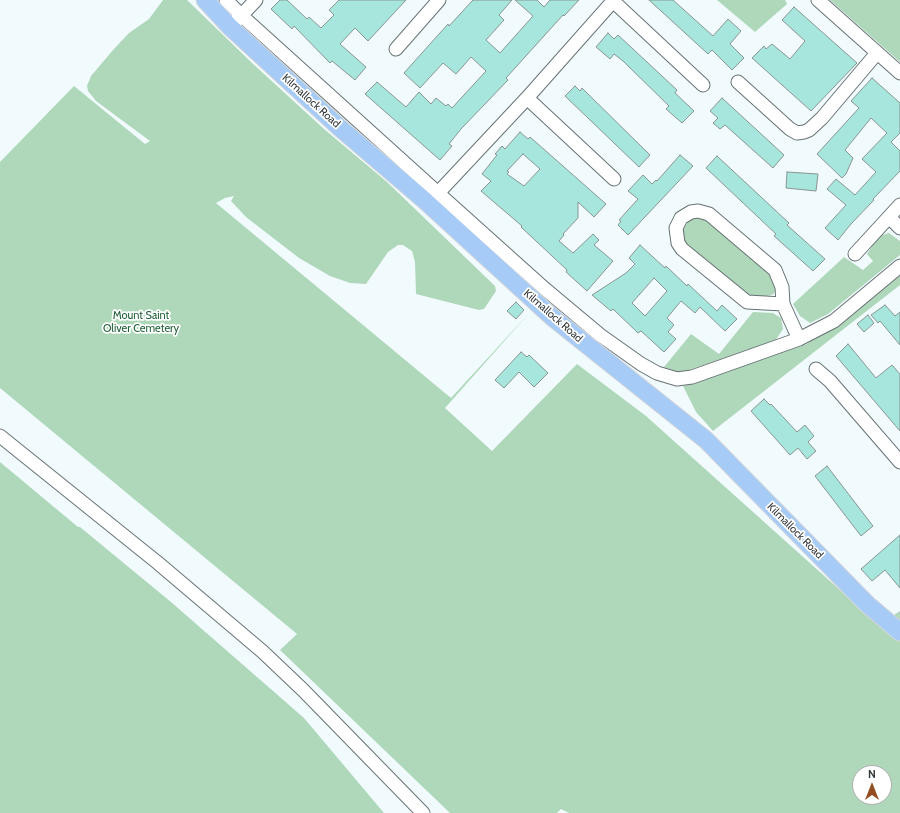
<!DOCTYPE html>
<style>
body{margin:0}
#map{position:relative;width:900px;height:813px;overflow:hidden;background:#f1fbfe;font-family:Cabin,sans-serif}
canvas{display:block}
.north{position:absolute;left:852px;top:765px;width:40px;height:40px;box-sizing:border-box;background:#fff;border:1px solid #adafb0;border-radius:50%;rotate:0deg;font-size:11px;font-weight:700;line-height:16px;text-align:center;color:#33383a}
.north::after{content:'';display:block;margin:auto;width:14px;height:18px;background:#934e23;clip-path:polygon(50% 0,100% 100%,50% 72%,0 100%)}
</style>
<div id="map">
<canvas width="900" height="813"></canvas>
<div class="north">N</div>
</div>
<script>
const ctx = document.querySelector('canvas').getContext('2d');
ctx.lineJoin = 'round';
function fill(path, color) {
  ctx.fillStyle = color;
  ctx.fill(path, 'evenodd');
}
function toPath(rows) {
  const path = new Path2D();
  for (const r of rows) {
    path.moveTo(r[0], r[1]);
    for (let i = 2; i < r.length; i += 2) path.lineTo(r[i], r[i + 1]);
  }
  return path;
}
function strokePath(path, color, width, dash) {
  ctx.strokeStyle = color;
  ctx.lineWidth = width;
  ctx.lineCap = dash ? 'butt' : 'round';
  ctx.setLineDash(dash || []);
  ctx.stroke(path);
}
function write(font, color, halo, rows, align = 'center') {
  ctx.font = font + ' Cabin,sans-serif';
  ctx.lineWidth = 3.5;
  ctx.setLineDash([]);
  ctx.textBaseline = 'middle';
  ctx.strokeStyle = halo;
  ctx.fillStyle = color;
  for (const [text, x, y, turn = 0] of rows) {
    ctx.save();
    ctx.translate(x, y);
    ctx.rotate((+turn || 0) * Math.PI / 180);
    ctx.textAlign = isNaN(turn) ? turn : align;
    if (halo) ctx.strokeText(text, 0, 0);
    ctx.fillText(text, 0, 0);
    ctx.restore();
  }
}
fill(toPath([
 [163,0,187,0,251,62,324,129,387,182,495,286,496,291,484,309,479,310,416,294,415,262,412,251,403,245,398,245,388,252,366,284,350,283,330,276,299,258,246,217,231,201,234,196,225,198,216,203,451,398,531,311,445,408,492,451,577,364,646,416,879,625,900,611,900,813,569,813,561,809,557,813,450,813,280,650,297,634,0,388,0,162,74,86,145,144,150,141,96,101,88,91,87,86,91,76,113,50,129,33,149,19],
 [860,773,884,773,884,797,860,797],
 [717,0,785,0,787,4,755,32],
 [830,0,900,0,900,62],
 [704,217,773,276,776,287,774,294,760,298,748,297,683,240,683,230,690,218],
 [889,233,900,241,900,255,828,314,810,323,800,316,793,304,844,257,863,270,873,261,867,254,879,236],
 [900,271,900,285,713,431,696,412,683,386,807,344],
 [753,312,773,313,781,318,783,329,775,341,680,373,664,367,691,334,719,354],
 [0,462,78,527,80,527,171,602,304,718,384,813,0,813]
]), '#afd7b9');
const building = toPath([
 [280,0,287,0,307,19,309,17,321,28,334,15,329,10,339,0,406,0,368,41,355,28,340,44,366,67,355,80,332,61,330,63,294,26,292,29,271,9,280,0],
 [473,0,512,0,499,15,504,20,486,40,500,53,533,16,515,0,537,0,544,7,550,0,579,0,564,16,563,15,506,78,508,80,461,129,449,144,452,146,440,160,365,94,377,82,406,107,419,92,431,104,436,98,446,106,448,104,452,108,486,71,471,57,456,74,443,63,420,88,404,73,448,24,449,26,473,0],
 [649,0,673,0,713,36,728,19,741,31,730,44,744,58,732,70,712,50,708,54,649,0],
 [794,7,857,63,811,111,752,58,764,46,766,49,772,44,790,59,805,41,782,20,794,7],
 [608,33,614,39,618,35,677,90,675,93,694,111,682,123,666,109,669,106,623,61,614,54,610,59,596,47,608,33],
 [872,78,900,103,900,133,891,142,900,151,900,171,873,199,874,200,851,224,838,240,825,228,846,205,827,189,836,179,855,195,876,172,862,159,887,133,871,118,845,150,853,158,846,174,842,178,817,154,859,108,851,101,872,78],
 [575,86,580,91,582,88,650,155,639,167,565,96,575,86],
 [722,98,784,155,773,168,725,125,720,129,713,123,718,118,710,111,722,98],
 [520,132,528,139,530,137,606,204,594,217,578,202,578,218,563,234,564,235,559,241,573,253,593,234,599,240,594,245,613,261,587,291,566,272,567,270,521,227,522,226,481,191,491,181,482,174,497,155,495,154,502,146,505,149,520,132],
 [523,154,540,169,524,186,507,174,509,172,507,171,523,154],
 [680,155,693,166,628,235,618,225,621,221,619,220,638,199,628,191,643,175,652,184,656,180,657,181,680,155],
 [717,156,789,223,787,225,825,259,813,271,774,236,776,234,706,168,717,156],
 [787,172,818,174,816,191,786,188,787,172],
 [640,245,665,268,666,266,687,286,688,284,717,311,722,305,737,319,725,331,700,307,695,313,681,301,667,318,674,325,668,332,676,339,664,352,641,331,638,333,613,309,611,311,592,295,626,273,635,264,629,258,640,245],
 [654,278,667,291,645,316,632,303,654,278],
 [516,302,524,310,516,319,507,311,516,302],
 [885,305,895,316,900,312,900,345,880,321,878,323,871,315,885,305],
 [868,315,874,323,864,332,857,324,868,315],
 [848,344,876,378,892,365,900,374,900,431,836,356,848,344],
 [521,352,527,357,529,355,548,373,534,387,519,372,504,388,495,380,521,352],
 [764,399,770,405,771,404,797,432,805,425,814,436,808,442,816,451,807,459,798,448,790,455,751,411,764,399],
 [827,466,873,526,861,536,815,476,827,466],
 [900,535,900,588,885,570,872,581,861,569,900,535]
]);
fill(building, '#a7e6dd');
strokePath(building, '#899593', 1);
const minor = toPath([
 [226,0,242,16,438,193,527,98,614,0],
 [818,0,900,73],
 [613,1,703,85],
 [235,22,256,0],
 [396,49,439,0],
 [738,82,790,129,797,133,804,132,809,130,822,118,877,53],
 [527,98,614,179],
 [438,193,545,289,600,335,641,364,657,373,677,379,692,377,799,339,834,321,900,266],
 [889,217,900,228],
 [855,254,900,205],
 [783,304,747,302,682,249,678,243,676,228,681,218,691,212,698,211,709,214,775,270,782,287,783,304,799,339],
 [816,369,830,381,900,462],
 [0,436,158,563,263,652,303,690,423,813]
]);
const major = toPath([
 [205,0,230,27,340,128,423,199,552,317,706,440,867,604,900,632]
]);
strokePath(minor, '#677275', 15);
strokePath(major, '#d6d7d8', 19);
strokePath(minor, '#fff', 13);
strokePath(major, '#a7cbf7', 17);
write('11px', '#33383a', '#fff', [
 ["Kilmallock Road",311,101,42],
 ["Kilmallock Road",553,316,41],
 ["Kilmallock Road",795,531,45]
]);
write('11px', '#1d5e35', '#fff', [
 ["Mount Saint",141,316],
 ["Oliver Cemetery",141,329]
]);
</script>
